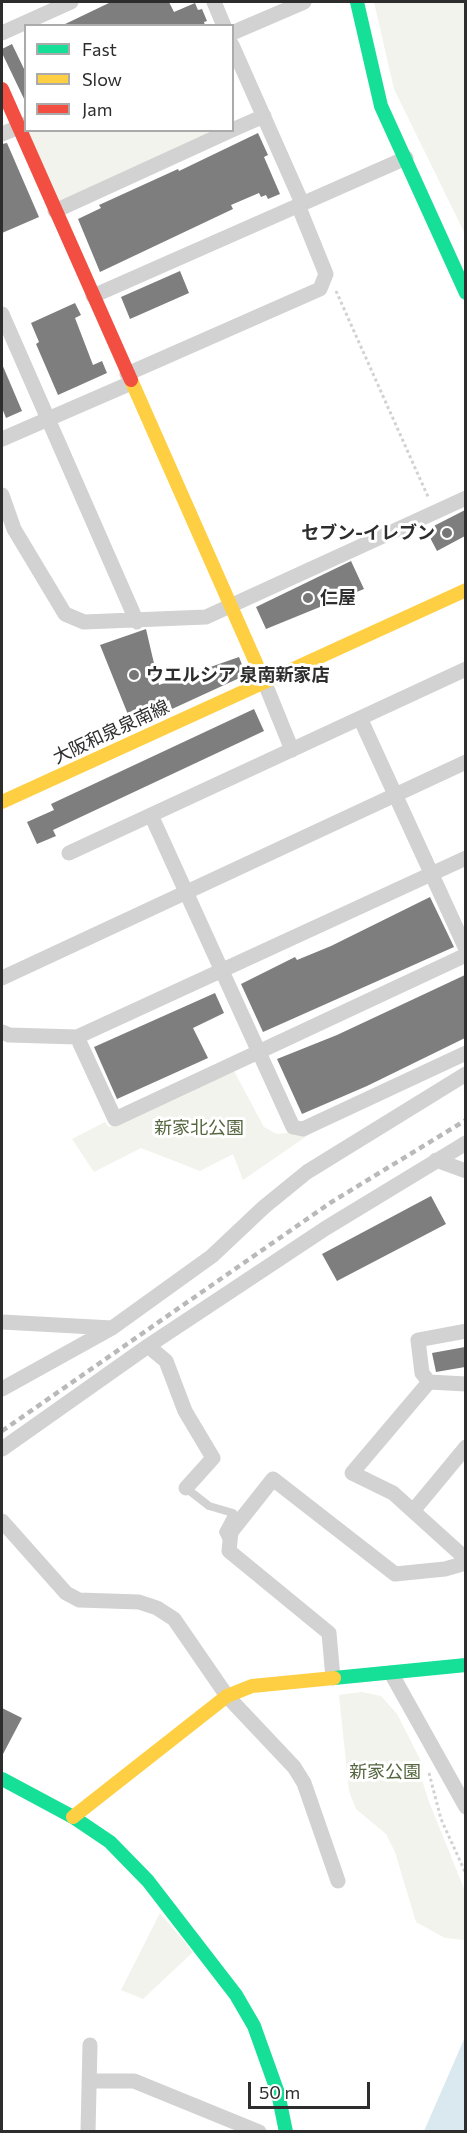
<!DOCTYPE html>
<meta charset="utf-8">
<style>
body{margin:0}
#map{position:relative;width:467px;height:2133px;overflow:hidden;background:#fff;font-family:Commissioner,sans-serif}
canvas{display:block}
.frame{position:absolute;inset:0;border:3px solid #2d2d2d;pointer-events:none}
.legend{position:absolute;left:24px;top:24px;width:210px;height:108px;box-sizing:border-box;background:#fff;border:2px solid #ababab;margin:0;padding:8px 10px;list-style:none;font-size:18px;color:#2d2d2d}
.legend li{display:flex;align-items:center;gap:12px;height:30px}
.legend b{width:30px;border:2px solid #ababab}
.scale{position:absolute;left:248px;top:2082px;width:122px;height:27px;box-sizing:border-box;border:3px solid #2d2d2d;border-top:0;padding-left:8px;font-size:18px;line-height:21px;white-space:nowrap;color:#2d2d2d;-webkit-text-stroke:4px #fff;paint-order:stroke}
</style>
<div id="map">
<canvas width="467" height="2133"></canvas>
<div class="frame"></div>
<ul class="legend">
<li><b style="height:8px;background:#16e098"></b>Fast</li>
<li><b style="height:8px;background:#ffcf43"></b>Slow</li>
<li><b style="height:8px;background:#f24e42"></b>Jam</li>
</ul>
<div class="scale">50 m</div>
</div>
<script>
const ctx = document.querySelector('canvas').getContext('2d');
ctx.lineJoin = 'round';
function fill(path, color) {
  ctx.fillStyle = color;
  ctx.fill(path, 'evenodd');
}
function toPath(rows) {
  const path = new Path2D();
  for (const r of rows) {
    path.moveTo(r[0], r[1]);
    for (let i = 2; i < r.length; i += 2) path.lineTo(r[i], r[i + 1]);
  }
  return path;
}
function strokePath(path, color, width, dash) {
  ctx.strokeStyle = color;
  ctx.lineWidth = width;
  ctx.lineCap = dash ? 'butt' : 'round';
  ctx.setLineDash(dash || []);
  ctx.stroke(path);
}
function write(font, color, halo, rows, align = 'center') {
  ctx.font = font + ' Commissioner,"Noto Sans JP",sans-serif';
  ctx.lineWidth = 6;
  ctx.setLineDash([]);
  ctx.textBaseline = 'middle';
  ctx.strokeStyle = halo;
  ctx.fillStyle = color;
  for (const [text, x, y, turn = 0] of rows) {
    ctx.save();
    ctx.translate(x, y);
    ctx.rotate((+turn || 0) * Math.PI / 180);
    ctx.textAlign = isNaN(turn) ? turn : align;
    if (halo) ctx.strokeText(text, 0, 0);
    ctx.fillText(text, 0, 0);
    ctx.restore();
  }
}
fill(toPath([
 [374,2,465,2,465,234,394,89],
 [27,131,214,131,60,204],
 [234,1071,264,1127,277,1134,317,1129,243,1180,233,1154,200,1171,141,1148,94,1172,72,1139,105,1122,109,1127],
 [361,1692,381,1696,397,1714,423,1765,422,1780,429,1802,465,1891,465,1940,445,1938,416,1922,395,1852,386,1834,356,1809,349,1791,339,1695],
 [160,1913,193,1952,143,1999,121,1990]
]), '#f1f3ec');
fill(toPath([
 [465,2037,465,2131,424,2131,445,2083]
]), '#dae9ef');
fill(toPath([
 [111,2,169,2,174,12,195,3,198,10,202,9,207,21,204,22,205,26,61,26],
 [12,44,26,73,26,103,2,53,2,49],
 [258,133,268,155,264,157,280,194,268,199,266,195,261,197,259,193,231,205,233,209,100,272,78,219,101,208,99,205,178,169,179,171],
 [7,143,39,217,2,233,2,144],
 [180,271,189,293,130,319,121,297],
 [75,303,81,315,75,318,93,365,102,361,107,373,58,395,36,344,39,342,31,323],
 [2,364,22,411,6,418,2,408],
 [465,510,465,536,437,551,426,530],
 [351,561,364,589,266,629,256,607],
 [146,629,159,685,239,657,246,675,172,709,169,700,133,727,100,645],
 [254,709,264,731,53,830,56,836,37,844,27,822,54,810,51,804],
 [430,897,454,947,263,1032,241,984,295,957,297,960,331,946],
 [465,975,465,1038,367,1086,302,1114,277,1059,337,1035],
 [215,993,224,1013,193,1028,208,1058,117,1099,94,1047],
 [431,1196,446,1224,337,1281,322,1254],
 [465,1347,465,1367,436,1372,432,1353],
 [2,1708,22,1718,2,1756]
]), '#7e7e7e');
strokePath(toPath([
 [336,291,429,499],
 [429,1773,441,1819,466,1874]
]), '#d2d2d2', 3, [3, 3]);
strokePath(toPath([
 [186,1488,209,1506,233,1513,223,1532,227,1540]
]), '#d2d2d2', 8);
strokePath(toPath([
 [214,2,224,26],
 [2,33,71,2],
 [232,33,304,2],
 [232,45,302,203],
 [232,130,264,116],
 [2,134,26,124],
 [55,211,232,130],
 [93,296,406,158],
 [2,314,137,622],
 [127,374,320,289,326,274,298,205],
 [2,439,131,383],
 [2,495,14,529,65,614,84,622,206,617,466,498],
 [264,681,292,750],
 [360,718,466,949],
 [151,815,293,1127,303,1129,466,1053],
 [69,853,466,669],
 [2,978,466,762],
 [2,1032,9,1035,77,1037,466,858],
 [77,1037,115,1119,466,955],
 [436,1160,466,1171],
 [2,1322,112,1328],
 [148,1346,166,1361,185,1411,213,1458,186,1488],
 [429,1382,422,1373,418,1340,466,1331],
 [466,1384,429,1382,352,1473,393,1493,466,1559],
 [2,1389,112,1328,212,1256,264,1207,307,1172,466,1074],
 [2,1449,148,1346,326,1228,466,1143],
 [413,1511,466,1447],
 [2,1521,66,1593,79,1600,139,1602,157,1608,174,1619,227,1696,294,1767,304,1783,338,1881],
 [391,1673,466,1807],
 [333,1678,329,1633,229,1551,231,1532,273,1479,395,1574,445,1569,466,1563],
 [89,2081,134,2081,259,2132],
 [88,2132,90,2045]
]), '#d2d2d2', 15);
strokePath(toPath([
 [357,2,381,106,466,293],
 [334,1678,466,1665],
 [2,1779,73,1817,110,1842,148,1881,236,1995,254,2026,278,2093,286,2132]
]), '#16e098', 14);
strokePath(toPath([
 [131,380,264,681],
 [2,802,466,590],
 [73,1817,227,1696,252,1686,334,1678]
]), '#ffcf43', 14);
strokePath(toPath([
 [2,89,131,380]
]), '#f24e42', 14);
strokePath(toPath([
 [2,1431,330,1203,466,1120]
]), '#b9b9b9', 4.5, [6, 4.5]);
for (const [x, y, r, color] of [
 [447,533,6,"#767676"],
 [308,598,6,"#767676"],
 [134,675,6,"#767676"]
]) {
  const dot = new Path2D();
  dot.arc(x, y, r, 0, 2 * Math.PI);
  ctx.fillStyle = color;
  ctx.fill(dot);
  strokePath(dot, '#fff', 2);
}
write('bold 18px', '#2d2d2d', '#fff', [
 ["セブン-イレブン",435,533,"right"],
 ["仁屋",320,598],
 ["ウエルシア 泉南新家店",146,675]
], 'left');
write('18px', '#2d2d2d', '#fff', [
 ["大阪和泉泉南線",111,732,-25]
]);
write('18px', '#54653f', '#fff', [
 ["新家北公園",199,1128],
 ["新家公園",385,1772]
]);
</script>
